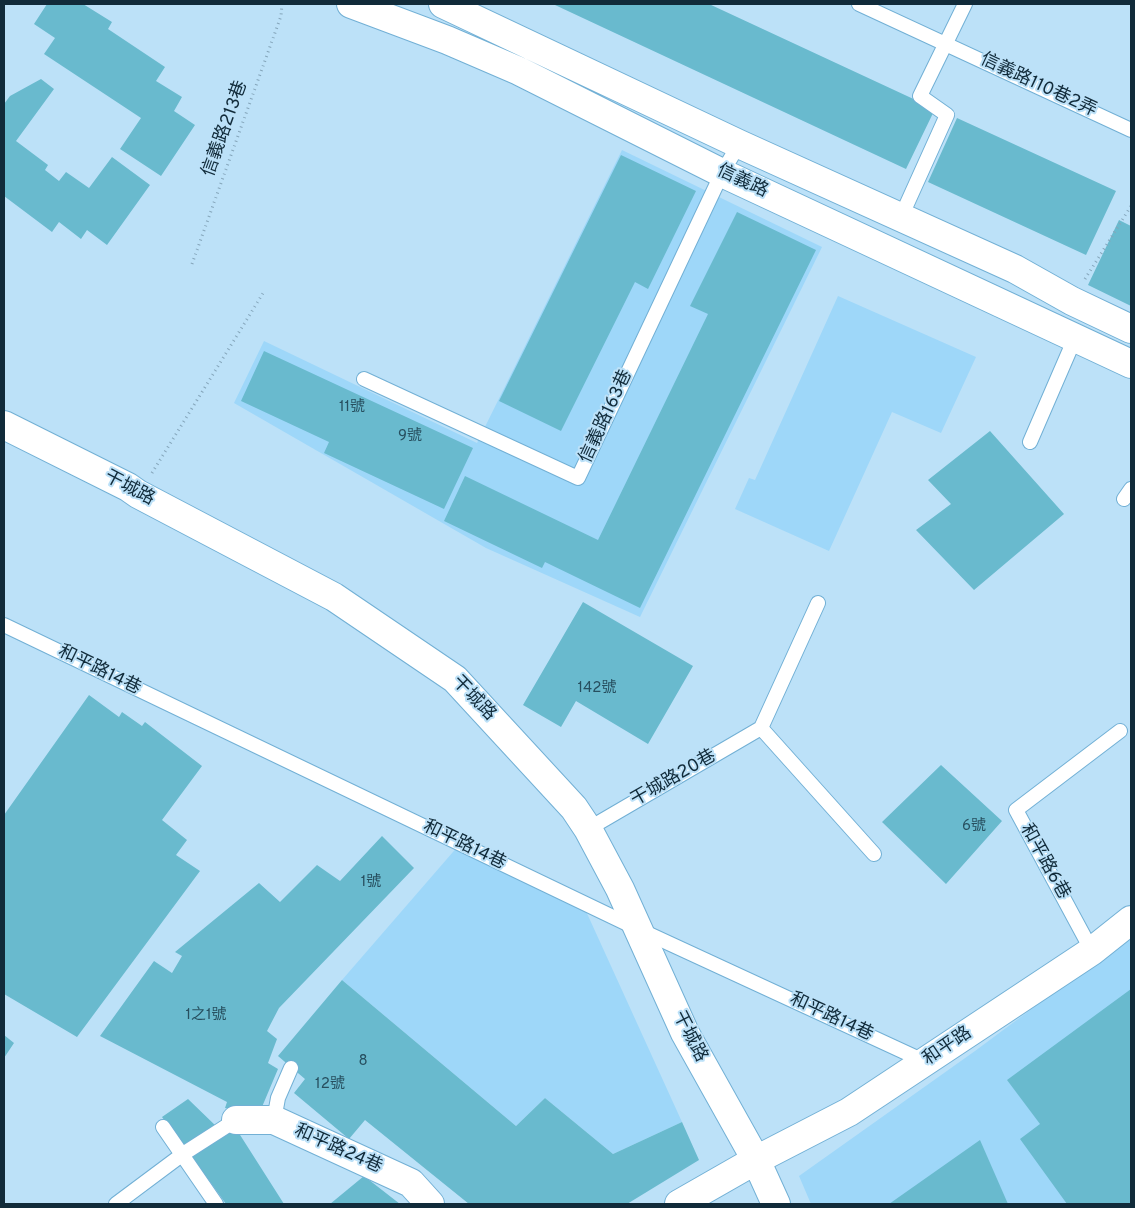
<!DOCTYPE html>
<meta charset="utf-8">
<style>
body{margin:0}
#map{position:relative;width:1135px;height:1208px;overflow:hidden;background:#bce1f8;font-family:Overpass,sans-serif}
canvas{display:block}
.frame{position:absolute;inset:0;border:5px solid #112b3a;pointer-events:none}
</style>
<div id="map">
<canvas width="1135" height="1208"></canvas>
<div class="frame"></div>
</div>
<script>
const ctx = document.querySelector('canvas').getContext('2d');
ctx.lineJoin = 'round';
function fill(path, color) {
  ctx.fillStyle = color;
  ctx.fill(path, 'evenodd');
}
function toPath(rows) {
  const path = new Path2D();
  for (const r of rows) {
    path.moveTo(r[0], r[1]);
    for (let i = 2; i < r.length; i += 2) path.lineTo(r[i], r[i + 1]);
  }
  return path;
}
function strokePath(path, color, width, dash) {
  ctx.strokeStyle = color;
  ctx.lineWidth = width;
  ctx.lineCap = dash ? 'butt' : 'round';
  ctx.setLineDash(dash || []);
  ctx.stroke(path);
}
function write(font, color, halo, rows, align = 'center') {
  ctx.font = font + ' Overpass,"Noto Sans TC",sans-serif';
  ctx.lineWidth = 4;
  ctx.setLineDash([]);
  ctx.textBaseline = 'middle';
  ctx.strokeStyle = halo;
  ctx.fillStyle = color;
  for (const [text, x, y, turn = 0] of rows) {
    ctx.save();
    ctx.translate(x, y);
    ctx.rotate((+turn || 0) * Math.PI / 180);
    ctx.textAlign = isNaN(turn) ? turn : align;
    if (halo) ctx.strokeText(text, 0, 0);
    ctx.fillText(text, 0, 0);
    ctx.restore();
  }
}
fill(toPath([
 [622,150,822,247,640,617,486,548,234,403,264,341,477,443],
 [838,296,976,357,941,433,892,412,829,551,735,509,749,478,755,480],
 [459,845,585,909,682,1122,613,1154,545,1098,516,1126,342,980],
 [1131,935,1131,1204,811,1204,799,1176,975,1051]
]), '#9ed7f9');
fill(toPath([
 [47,4,83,4,112,22,108,29,165,67,156,81,182,97,174,111,195,125,161,176,120,149,141,118,44,54,55,38,34,24],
 [556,4,709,4,935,109,906,169,555,5],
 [41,79,54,89,16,141,48,165,45,170,59,181,66,172,89,188,112,157,150,185,107,245,87,230,81,239,59,222,52,232,4,196,4,104,10,96],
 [957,118,1116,191,1086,255,928,182],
 [621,155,696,191,648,289,635,282,561,431,499,401],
 [737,212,816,250,640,608,545,562,542,568,444,521,465,476,598,540,708,314,690,306],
 [1119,220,1131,226,1131,306,1088,285],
 [264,351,473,448,444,509,324,453,329,442,241,401],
 [990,431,1064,514,974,590,916,530,951,504,928,480],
 [583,602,693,666,648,744,576,701,561,727,523,705],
 [89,695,119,717,122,712,142,726,145,722,202,766,162,820,187,840,176,855,200,871,77,1037,4,994,4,815],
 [941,765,1002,821,946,884,882,822],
 [382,836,414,868,279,1008,267,1031,277,1039,268,1063,278,1069,259,1114,225,1108,227,1102,100,1036,154,961,172,973,182,956,175,952,259,883,280,902,317,865,340,881],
 [342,980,516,1126,545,1098,613,1154,682,1122,699,1160,627,1204,469,1204,365,1120,349,1139,294,1093,305,1079,278,1056],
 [1131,989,1131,1204,1067,1204,1020,1139,1040,1124,1007,1080],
 [4,1035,14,1043,4,1058],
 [188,1099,217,1127,184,1148,162,1117],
 [235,1127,284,1204,226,1204,192,1157],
 [980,1140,1008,1204,889,1204],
 [364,1176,400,1204,330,1204]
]), '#69bace');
const service = toPath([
 [859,4,1131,130],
 [901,217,947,115,920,96,965,4],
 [364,379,578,478,722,173,739,144],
 [1030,442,1075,338],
 [1124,499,1131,489],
 [4,625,638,929,926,1062],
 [761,728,874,854],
 [588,829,761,728,818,603],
 [1092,951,1016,810,1120,731],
 [274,1120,278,1098,291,1068],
 [163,1127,216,1204],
 [116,1204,183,1154,236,1120]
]);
const minor = toPath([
 [4,425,128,487,138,494,334,597,455,679,574,808,588,829,620,889,685,1033,756,1160,776,1204],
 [236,1120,274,1120,411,1183,430,1204],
 [679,1204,756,1160,849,1112,1092,951,1131,920]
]);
const tertiary = toPath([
 [351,4,447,40,519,71,722,173,1131,364],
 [443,4,739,144,1015,269,1072,301,1131,329]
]);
strokePath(service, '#72b0d5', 16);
strokePath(minor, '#72b0d5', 30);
strokePath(tertiary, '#72b0d5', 30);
strokePath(toPath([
 [192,264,281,16,282,4],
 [1085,279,1131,206],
 [152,473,265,290]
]), '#85a6bb', 3, [1, 4]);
strokePath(service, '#fff', 14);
strokePath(minor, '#fff', 28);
strokePath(tertiary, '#fff', 28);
write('15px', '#274f5f', null, [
 ["11號",352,408],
 ["9號",410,437],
 ["142號",597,689],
 ["6號",974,827],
 ["1號",371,883],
 ["1之1號",206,1016],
 ["8",363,1062],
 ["12號",330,1085]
]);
write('18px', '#112b3a', '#bce1f8', [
 ["信義路110巷2弄",1038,86,25],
 ["信義路213巷",226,129,-70],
 ["信義路",742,182,25],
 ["信義路163巷",607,417,-65],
 ["干城路",129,489,28],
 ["和平路14巷",99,671,26],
 ["干城路",473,699,46],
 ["干城路20巷",674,779,-30],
 ["和平路14巷",464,846,26],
 ["和平路6巷",1044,862,61],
 ["和平路14巷",831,1018,25],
 ["干城路",689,1037,63],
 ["和平路",948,1047,-34],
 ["和平路24巷",338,1150,24]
]);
</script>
